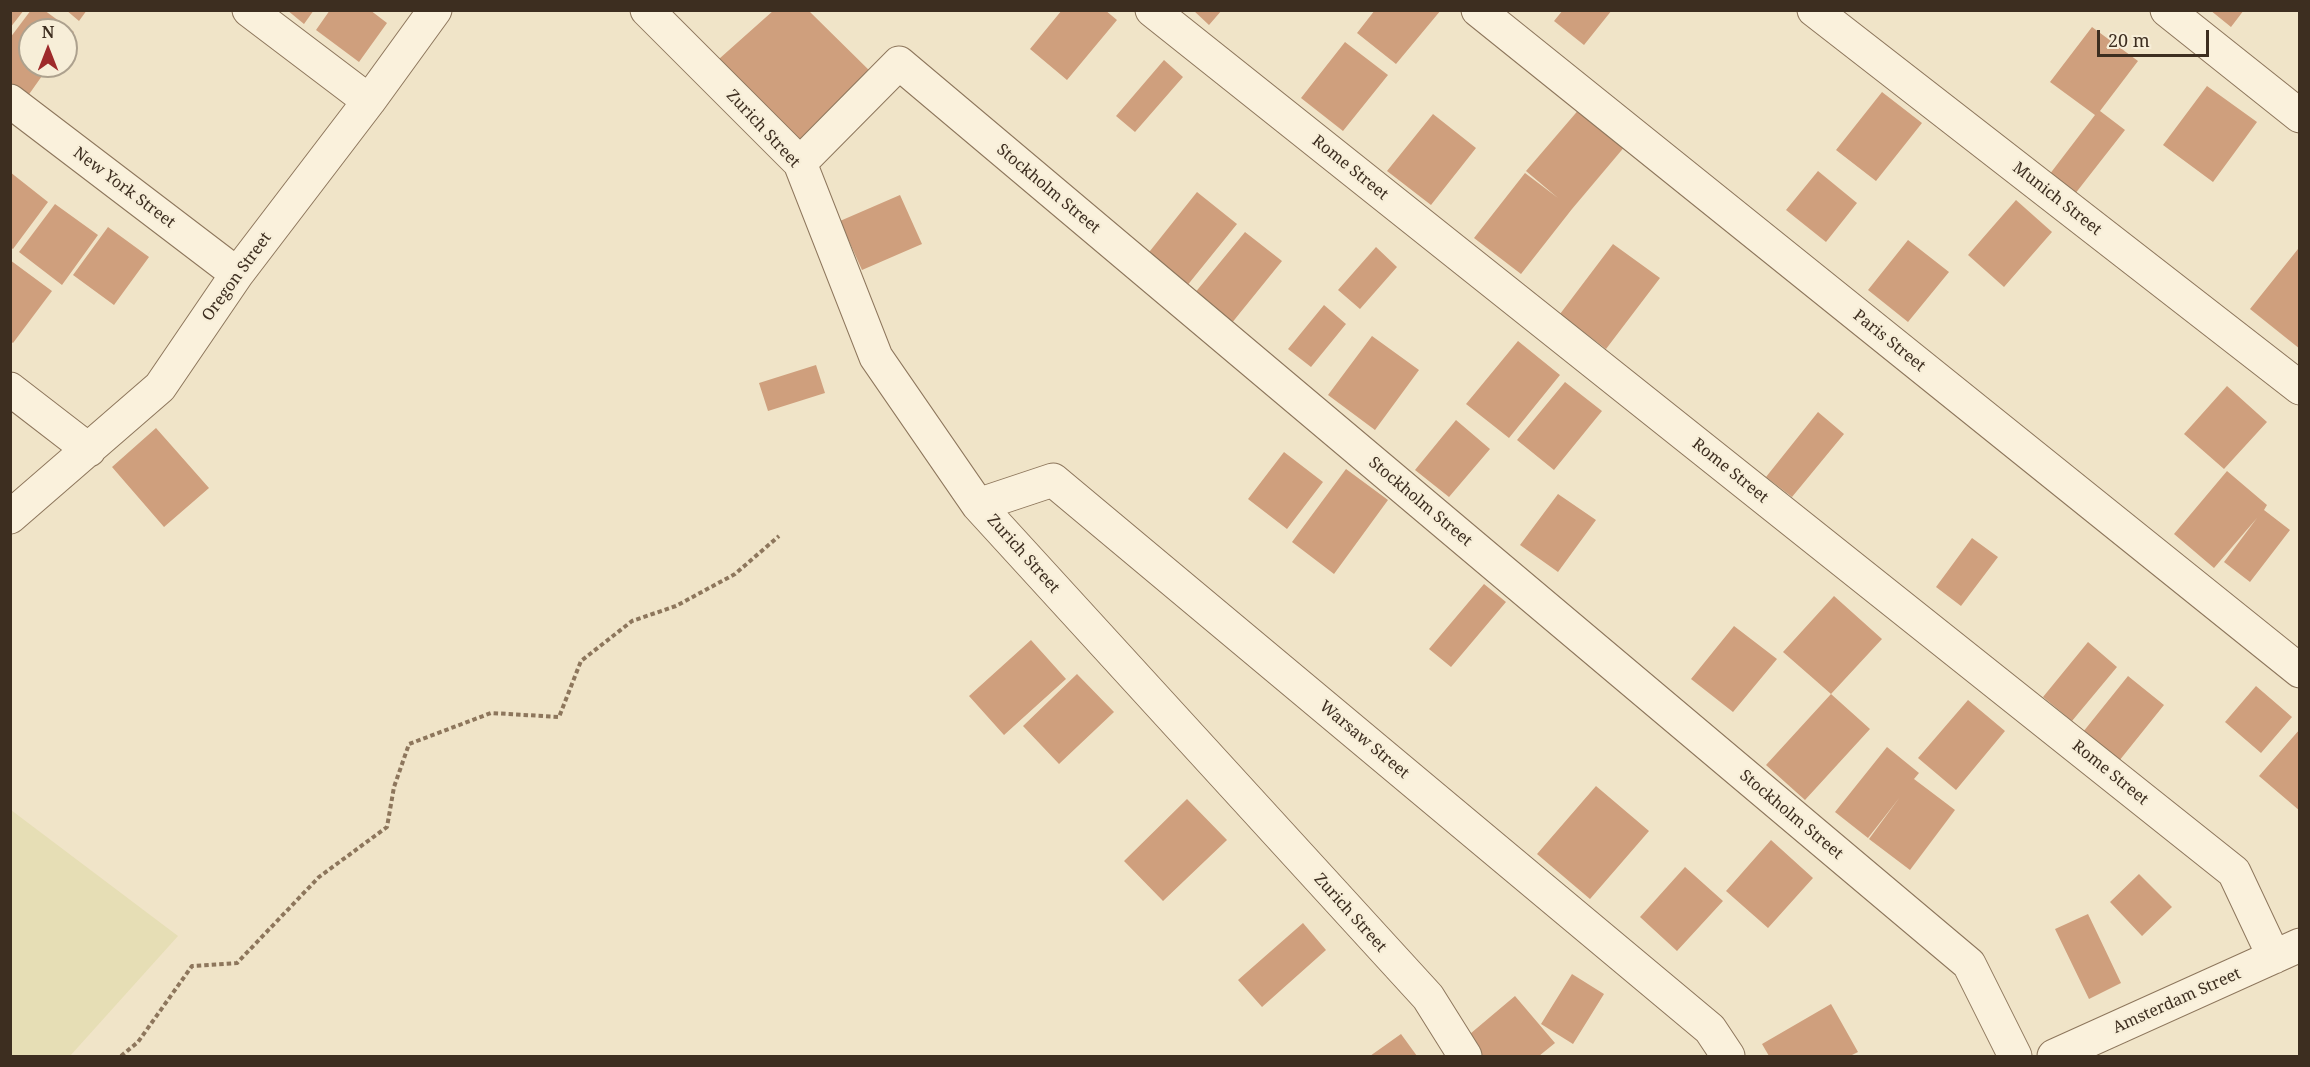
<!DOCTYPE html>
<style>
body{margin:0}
#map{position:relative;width:2310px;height:1067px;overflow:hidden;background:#f0e4c8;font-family:"Noto Serif",serif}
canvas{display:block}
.frame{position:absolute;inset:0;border:12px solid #3d2e20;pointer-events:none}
.north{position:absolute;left:18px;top:18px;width:60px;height:60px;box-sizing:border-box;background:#f7eed8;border:2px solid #ada18e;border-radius:50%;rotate:0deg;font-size:16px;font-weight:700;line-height:24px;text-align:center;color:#3d2e20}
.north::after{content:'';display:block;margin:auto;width:21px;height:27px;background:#9e2a2b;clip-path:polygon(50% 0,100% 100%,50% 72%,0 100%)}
.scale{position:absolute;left:2097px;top:30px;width:112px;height:27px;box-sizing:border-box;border:3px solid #3d2e20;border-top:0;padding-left:8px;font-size:18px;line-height:21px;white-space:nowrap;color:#3d2e20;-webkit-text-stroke:4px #f7eed8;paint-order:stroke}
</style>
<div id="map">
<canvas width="2310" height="1067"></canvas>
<div class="frame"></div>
<div class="north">N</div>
<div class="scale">20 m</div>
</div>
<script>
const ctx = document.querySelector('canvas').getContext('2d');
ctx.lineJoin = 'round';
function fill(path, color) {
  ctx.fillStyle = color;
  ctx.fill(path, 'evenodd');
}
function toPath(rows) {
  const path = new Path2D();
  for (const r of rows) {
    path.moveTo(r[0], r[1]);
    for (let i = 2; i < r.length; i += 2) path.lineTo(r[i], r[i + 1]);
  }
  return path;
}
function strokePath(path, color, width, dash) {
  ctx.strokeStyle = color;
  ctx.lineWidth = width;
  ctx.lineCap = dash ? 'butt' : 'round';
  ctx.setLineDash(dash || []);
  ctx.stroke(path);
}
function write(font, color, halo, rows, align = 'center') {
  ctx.font = font + ' "Noto Serif",serif';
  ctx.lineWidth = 4.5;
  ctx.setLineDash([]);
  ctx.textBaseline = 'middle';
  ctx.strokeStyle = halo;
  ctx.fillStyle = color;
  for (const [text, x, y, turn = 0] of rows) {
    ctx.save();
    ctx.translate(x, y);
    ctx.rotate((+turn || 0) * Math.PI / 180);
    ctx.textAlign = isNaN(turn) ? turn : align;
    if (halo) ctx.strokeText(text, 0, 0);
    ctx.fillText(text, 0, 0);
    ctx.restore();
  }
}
fill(toPath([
 [11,810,178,936,70,1056,11,1056]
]), '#e6deb5');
fill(toPath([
 [10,10,24,10,10,28],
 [31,10,44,10,74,32,66,43,66,30,30,30,30,66,49,66,25,100,10,90,10,38],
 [66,10,87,10,79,21],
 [287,10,314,10,304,24],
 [330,10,370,10,387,23,359,62,316,30],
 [774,10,808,10,877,78,799,156,710,67],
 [1062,10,1105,10,1117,20,1067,80,1030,49],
 [1193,10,1222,10,1209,25],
 [1375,10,1441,10,1396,64,1357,33],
 [1563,10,1612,10,1584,45,1554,21],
 [2210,10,2244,10,2231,27],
 [2092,27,2138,61,2100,111,2125,130,2071,199,2046,179,2095,115,2050,82],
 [1345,42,1388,75,1343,131,1301,98],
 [1164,60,1183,77,1135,132,1116,116],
 [2207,86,2257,122,2213,182,2163,145],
 [1882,92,1922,123,1876,181,1836,150],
 [1581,107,1626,145,1572,209,1521,274,1474,238,1525,173,1558,198,1526,171],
 [1433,114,1476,148,1431,205,1387,171],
 [1818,171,1857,203,1826,242,1786,210],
 [10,172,48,202,13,249,10,247],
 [1197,192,1237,224,1186,287,1146,256],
 [900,195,922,244,862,270,840,221],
 [2016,200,2052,232,2004,287,1968,255],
 [55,204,98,235,62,285,19,252],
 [108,227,149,257,114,305,73,275],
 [1245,232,1282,261,1231,324,1194,294],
 [1908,240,1949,272,1908,322,1868,290],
 [1613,244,1660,278,1606,349,1560,314],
 [1376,247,1397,267,1360,309,1338,290],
 [2298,249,2300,251,2300,349,2250,309],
 [10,260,52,291,13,343,10,341],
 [1324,305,1346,324,1311,367,1288,349],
 [1372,336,1419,370,1375,430,1328,395],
 [1518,341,1560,375,1509,438,1466,404],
 [816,365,825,393,768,411,759,383],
 [1565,382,1602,411,1554,470,1517,440],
 [2227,386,2267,422,2224,469,2184,434],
 [1818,412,1844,434,1792,497,1766,477],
 [1456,420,1490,449,1449,497,1415,470],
 [156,428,209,488,164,527,112,467],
 [1284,452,1323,482,1287,529,1248,499],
 [1346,469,1388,500,1334,574,1292,542],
 [2227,471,2267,505,2264,510,2290,530,2250,582,2224,562,2257,518,2214,568,2174,534],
 [1558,494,1596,520,1558,572,1520,545],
 [1972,538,1998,557,1961,606,1936,587],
 [1484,584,1506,602,1451,667,1429,649],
 [1834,596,1882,639,1831,694,1870,729,1805,800,1766,765,1831,694,1783,652],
 [1734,626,1777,659,1733,712,1691,679],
 [1031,640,1066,679,1004,735,969,696],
 [2088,642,2117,667,2072,721,2043,697],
 [1077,674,1114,712,1059,764,1023,726],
 [2128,676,2164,705,2119,761,2083,732],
 [2256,686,2292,717,2261,753,2225,722],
 [1968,700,2005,731,1956,790,1918,758],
 [2300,729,2300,811,2259,776],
 [1887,747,1919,773,1914,779,1955,810,1910,870,1869,839,1900,797,1868,838,1835,812],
 [1596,786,1649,831,1590,899,1537,854],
 [1187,799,1227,840,1163,901,1124,861],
 [1771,840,1813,878,1768,928,1726,891],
 [1685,867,1723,901,1677,951,1640,917],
 [2139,874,2172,907,2142,936,2110,902],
 [2088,914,2121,983,2089,999,2055,929],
 [1303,923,1326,950,1262,1007,1238,980],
 [1572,974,1604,994,1573,1044,1541,1024],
 [1515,996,1555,1043,1539,1056,1479,1056,1464,1039],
 [1831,1004,1858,1052,1850,1056,1769,1056,1762,1044],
 [1401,1034,1417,1056,1370,1056]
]), '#cf9f7d');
const minor = toPath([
 [249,10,369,101],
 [647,10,800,163,876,357,978,505,1428,997,1465,1056],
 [1152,10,2234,872,2274,957],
 [1478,10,2300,671],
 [1814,10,2300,388],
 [2167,10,2300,116],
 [10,101,237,274],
 [800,163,899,63,1969,964,2015,1056],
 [10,389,89,450],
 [978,505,1053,480,1710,1029,1728,1056],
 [10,517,160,387,237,274,369,101,435,10],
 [2054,1056,2300,945]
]);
strokePath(minor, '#8d765c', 35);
strokePath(toPath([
 [121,1056,138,1042,192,966,237,963,319,877,387,827,394,787,409,744,491,713,559,717,581,661,632,621,676,606,735,574,779,536]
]), '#8d765c', 4, [4.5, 3]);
strokePath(minor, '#faf1dc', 33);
write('16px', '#3d2e20', '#f7eed8', [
 ["Zurich Street",763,129,47],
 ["Rome Street",1350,168,39],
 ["New York Street",124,188,37],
 ["Stockholm Street",1048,189,40],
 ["Munich Street",2057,199,38],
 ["Oregon Street",237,277,-54],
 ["Paris Street",1889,341,39],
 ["Rome Street",1730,471,39],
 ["Stockholm Street",1420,502,40],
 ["Zurich Street",1023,554,48],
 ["Warsaw Street",1364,740,40],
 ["Rome Street",2110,773,39],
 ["Stockholm Street",1791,815,40],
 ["Zurich Street",1350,913,48],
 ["Amsterdam Street",2177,1001,-24]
]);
</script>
